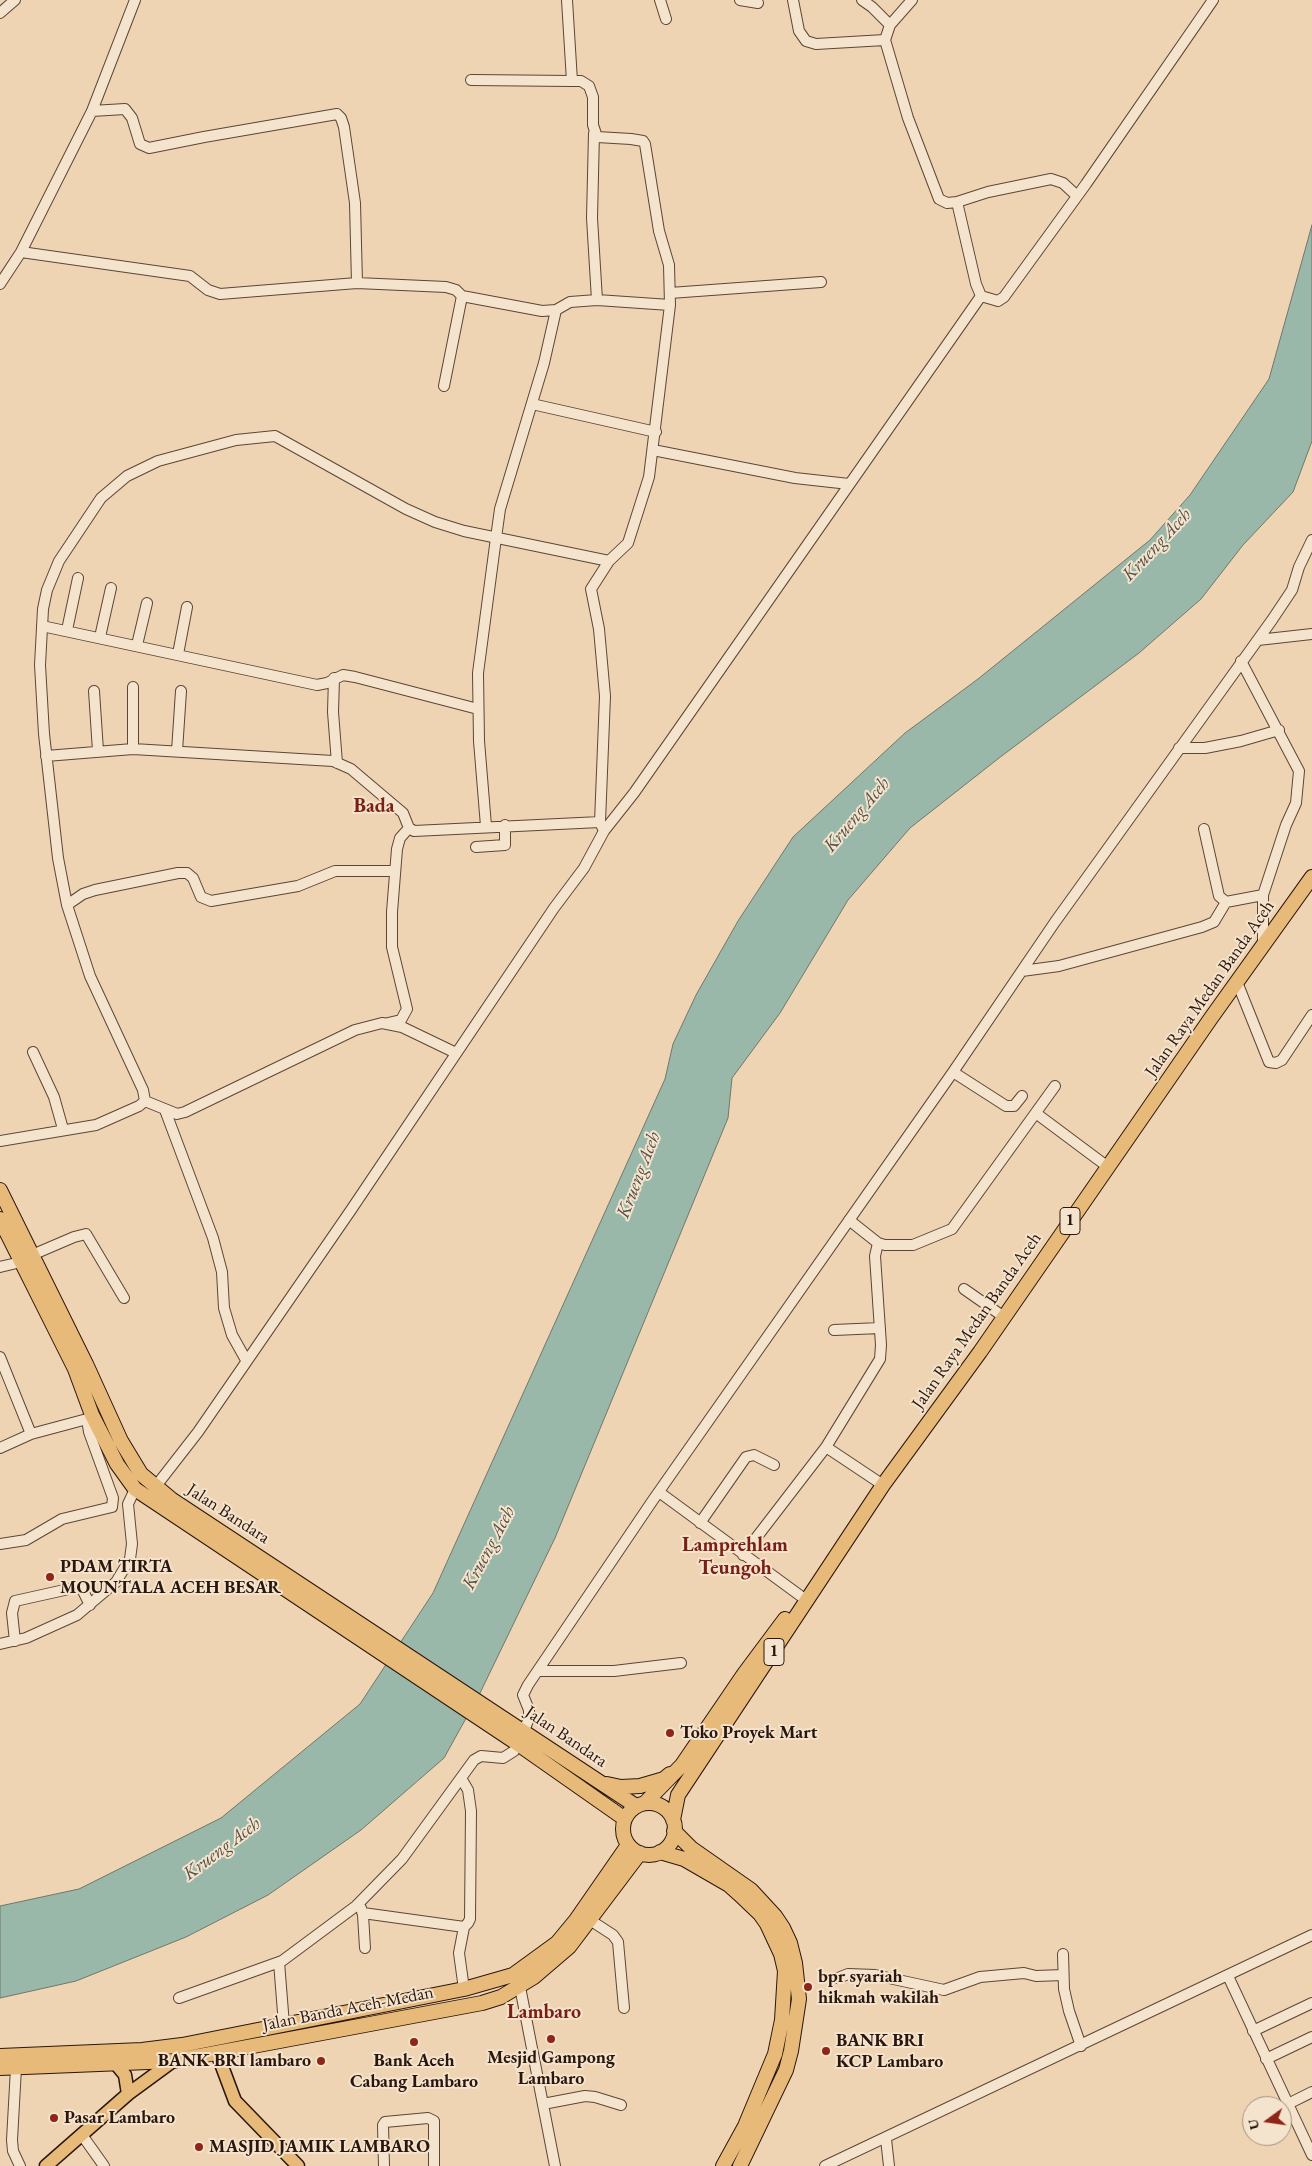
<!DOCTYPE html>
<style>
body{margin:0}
#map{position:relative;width:1312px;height:2166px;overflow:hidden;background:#eed4b2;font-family:"EB Garamond",serif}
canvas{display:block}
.north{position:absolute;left:1242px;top:2096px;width:50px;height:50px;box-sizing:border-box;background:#f4e3cd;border:1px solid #a49180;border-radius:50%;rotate:256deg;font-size:14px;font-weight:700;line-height:20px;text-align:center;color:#2b160d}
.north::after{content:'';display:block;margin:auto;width:18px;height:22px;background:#8f2418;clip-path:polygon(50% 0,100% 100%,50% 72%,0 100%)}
</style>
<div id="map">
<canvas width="1312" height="2166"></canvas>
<div class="north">U</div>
</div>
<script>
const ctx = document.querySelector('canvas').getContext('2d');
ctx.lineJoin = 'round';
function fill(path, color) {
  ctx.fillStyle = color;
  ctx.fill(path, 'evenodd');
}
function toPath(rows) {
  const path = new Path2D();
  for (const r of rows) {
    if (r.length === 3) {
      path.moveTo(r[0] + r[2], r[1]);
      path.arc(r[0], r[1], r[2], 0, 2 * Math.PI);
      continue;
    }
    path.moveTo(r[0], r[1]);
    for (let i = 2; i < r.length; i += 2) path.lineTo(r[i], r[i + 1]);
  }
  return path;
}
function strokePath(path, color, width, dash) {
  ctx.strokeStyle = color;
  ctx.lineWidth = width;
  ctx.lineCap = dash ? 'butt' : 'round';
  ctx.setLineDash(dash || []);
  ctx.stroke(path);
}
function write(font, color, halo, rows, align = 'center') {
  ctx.font = font + ' "EB Garamond",serif';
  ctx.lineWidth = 4;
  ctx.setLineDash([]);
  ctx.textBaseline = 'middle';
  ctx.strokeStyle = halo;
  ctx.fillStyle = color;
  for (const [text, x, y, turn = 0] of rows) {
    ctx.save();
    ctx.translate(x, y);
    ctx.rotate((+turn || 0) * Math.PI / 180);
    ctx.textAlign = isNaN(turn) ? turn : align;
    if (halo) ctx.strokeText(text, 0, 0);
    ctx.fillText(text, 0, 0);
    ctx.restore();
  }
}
const water = toPath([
 [1312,225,1312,441,1293,492,1243,545,1201,599,1139,653,999,758,910,828,848,900,780,1013,732,1078,728,1118,555,1538,480,1693,444,1758,361,1830,268,1895,186,1937,76,1981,0,1998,0,1906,79,1889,221,1818,360,1704,433,1593,665,1079,673,1044,696,995,738,921,793,837,905,733,978,679,1150,540,1190,495,1269,379,1312,225]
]);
fill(water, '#9ab8aa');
strokePath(water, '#6e776b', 1);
const minor = toPath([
 [660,0,666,19],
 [740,0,758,3],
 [793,0,799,31,806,41,816,44,885,40],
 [862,0,872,7,890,25,885,40,908,118,939,199,947,203,957,202,976,284,981,296],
 [0,13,15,0],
 [890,25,912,0],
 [471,80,572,81],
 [594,133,592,218,597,300],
 [957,202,988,192,1051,179,1063,183,1077,196],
 [21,252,190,276,208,290,220,294,357,283,355,203,344,127,341,118,337,114,204,137,149,148,140,144,132,118,125,109,92,111],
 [357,283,446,287,456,290,462,296,542,311,556,310,570,302,597,300,670,305],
 [0,284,21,252,92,111,135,0],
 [670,293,821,282],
 [444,386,462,296],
 [532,404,656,432],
 [653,450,795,478,849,484],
 [42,626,317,685,327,683,343,675,355,677,478,709],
 [67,630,78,578],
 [100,637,111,588],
 [1258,640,1312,634],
 [137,645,147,603],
 [178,654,187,607],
 [1241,661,1299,771,1296,803,1286,825,1263,895,1263,946],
 [334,678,333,712,337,763],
 [94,691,98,751],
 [1179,748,1205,748,1241,741,1279,730],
 [133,749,133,687],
 [177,751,181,691],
 [46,756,133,749,333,761,351,769,403,813,409,828,414,831,600,822],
 [486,826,479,741,478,673,496,538,500,509,544,363,556,310],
 [1204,829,1219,896,1226,902],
 [604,831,634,793,981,296,998,301,1004,297,1086,184,1213,0],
 [476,847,505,845,505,825],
 [67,905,83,894,95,890,178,873,187,873,193,878,201,897,211,901,298,886,335,871,395,871],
 [1022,971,1059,966,1202,927,1214,922,1226,902,1263,895],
 [1237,982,1269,1062,1276,1063,1282,1060,1312,1015],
 [388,1023,401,1020,407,1009,392,947,392,912,397,849,400,838,409,828],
 [33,1052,54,1097,63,1129],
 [953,1072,1006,1106,1014,1106,1022,1096],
 [145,1101,143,1090,90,976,67,905,58,858,44,734,40,665,43,609,47,590,59,561,101,498,127,476,158,461,236,440,275,436,406,509,435,522,464,531,609,561],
 [145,1101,177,1114,185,1112,355,1030,382,1023,402,1027,456,1053],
 [165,1110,213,1238,222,1272,224,1308,232,1335,246,1360],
 [1037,1114,1108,1167],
 [0,1141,96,1125,139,1106,145,1101],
 [849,1220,878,1243,875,1256,881,1345,880,1359,826,1447,883,1485],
 [878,1243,885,1245,913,1245,952,1229,1055,1086],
 [32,1255,74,1237,86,1234,124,1298],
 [0,1267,21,1262],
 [964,1289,1004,1317],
 [834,1330,880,1328],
 [0,1357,31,1434,87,1419,91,1416],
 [0,1448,31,1434],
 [156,1486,198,1432,351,1210,554,908,584,868,604,831,600,822,605,696,599,629,591,589,609,561,628,543,649,477,670,305,669,265,659,231,645,144,643,141,631,139,597,137,593,125,593,97,589,86,581,81,572,81,567,0],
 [659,1492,802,1597],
 [700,1523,746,1457,754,1455,774,1465],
 [0,1544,26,1540,62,1519,112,1507,113,1498,89,1432,87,1419],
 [743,1555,826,1447],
 [15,1641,12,1613,15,1601,78,1587,82,1589,90,1605],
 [0,1644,26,1638,77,1615,116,1582,130,1559,132,1544,128,1504,135,1489],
 [538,1671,614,1671,681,1663],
 [524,1731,529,1718,529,1710,523,1695,528,1685,653,1500,953,1072,1055,922,1272,620,1292,590,1299,567,1312,540],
 [361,1908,363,1915,365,1948],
 [363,1913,464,1927,468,1923,470,1919,471,1811,468,1790,461,1778],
 [590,1920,613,1935,618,1942,624,2008],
 [464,1927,459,1953,464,1989],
 [1063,1954,1064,1989,1069,2011,1081,2046],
 [279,1962,284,2025],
 [1228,1976,1312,2155],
 [838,1978,848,1974,875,1975,944,1990,980,1977,1024,1973,1036,1976,1063,1975],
 [520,1987,555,2166],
 [179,1998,282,1961,356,1906,402,1859,474,1760,481,1756,503,1758,514,1751,518,1744],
 [1253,2031,1312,2003],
 [1266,2059,1312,2037],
 [16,2068,12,2140,13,2151,20,2166],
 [543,2104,585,2096,595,2097,621,2105],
 [1288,2104,1312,2092],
 [82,2135,104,2166],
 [886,2139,889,2166],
 [384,2166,383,2125,385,2122,428,2118,434,2121,434,2166],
 [825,2166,1312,1935]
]);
const major = toPath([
 [217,2053,235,2101,298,2166],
 [116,2064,125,2075,128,2094],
 [46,2166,128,2094,173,2061]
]);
const highway = toPath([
 [0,1190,86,1364,121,1441,141,1474,171,1499,636,1806],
 [0,1219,75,1369,92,1415,117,1464,135,1489,518,1744,625,1819],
 [607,1784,621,1787,640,1786,664,1779,670,1774],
 [645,1803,682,1765,744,1674,785,1619],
 [649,1829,26],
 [673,1820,678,1795,883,1485,980,1352,1211,1018,1312,877],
 [674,1831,691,1848,751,1890,775,1916,783,1928,790,1943,795,1963,799,1999,791,2051,786,2070,740,2166],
 [660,1852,684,1859,729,1885,739,1894,760,1914,767,1924,781,1954,785,1971,782,2020,775,2054,745,2126,723,2166],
 [0,2056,142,2050,182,2045,464,1989,513,1975,557,1943,576,1920,628,1845],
 [0,2068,173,2061,482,2003,501,1997,534,1977,569,1947,640,1853]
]);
strokePath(minor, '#5c4636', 12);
strokePath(major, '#2b160d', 15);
strokePath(highway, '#2b160d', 16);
strokePath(minor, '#f4e3cd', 10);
strokePath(major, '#e7ba79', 12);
strokePath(highway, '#e7ba79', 14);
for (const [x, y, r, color] of [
 [50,1577,5,"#8f2418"],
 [670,1733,5,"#8f2418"],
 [808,1987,5,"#8f2418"],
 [551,2039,5,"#8f2418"],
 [414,2042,5,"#8f2418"],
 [826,2051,5,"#8f2418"],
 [321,2061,5,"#8f2418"],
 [54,2118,5,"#8f2418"],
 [199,2147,5,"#8f2418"]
]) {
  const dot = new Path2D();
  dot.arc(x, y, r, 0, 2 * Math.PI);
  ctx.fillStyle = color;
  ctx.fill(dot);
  strokePath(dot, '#f4e3cd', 2);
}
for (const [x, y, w] of [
 [1070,1221,20],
 [774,1652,20]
]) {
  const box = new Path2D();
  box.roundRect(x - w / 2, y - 13.5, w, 27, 4);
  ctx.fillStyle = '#f4e3cd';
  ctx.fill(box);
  strokePath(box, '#2b160d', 1);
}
write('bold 16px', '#2b160d', null, [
 ["1",1070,1221],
 ["1",774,1652]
]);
write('18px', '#2b160d', '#f4e3cd', [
 ["Jalan Raya Medan Banda Aceh",1210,989,-55],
 ["Jalan Raya Medan Banda Aceh",977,1321,-55],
 ["Jalan Bandara",228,1514,33],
 ["Jalan Bandara",566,1737,34],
 ["Jalan Banda Aceh-Medan",348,2009,-11]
]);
write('bold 18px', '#2b160d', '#f4e3cd', [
 ["PDAM TIRTA",60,1567],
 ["MOUNTALA ACEH BESAR",60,1588],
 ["Toko Proyek Mart",680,1733],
 ["bpr syariah",818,1977],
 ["hikmah wakilah",818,1998],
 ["BANK BRI",836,2041],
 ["KCP Lambaro",836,2062],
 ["Mesjid Gampong",551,2058,"center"],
 ["Lambaro",551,2079,"center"],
 ["BANK BRI lambaro",311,2061,"right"],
 ["Bank Aceh",414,2061,"center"],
 ["Cabang Lambaro",414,2082,"center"],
 ["Pasar Lambaro",64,2118],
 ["MASJID JAMIK LAMBARO",209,2147]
], 'left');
write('italic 19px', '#524f44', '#f4e3cd', [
 ["Krueng Aceh",1157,545,-47],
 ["Krueng Aceh",857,815,-50],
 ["Krueng Aceh",639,1175,-69],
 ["Krueng Aceh",489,1548,-62],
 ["Krueng Aceh",222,1849,-37]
]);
write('bold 20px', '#7a1f14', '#f4e3cd', [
 ["Bada",374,807],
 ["Lamprehlam",735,1546],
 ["Teungoh",735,1569],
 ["Lambaro",544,2013]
]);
</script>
